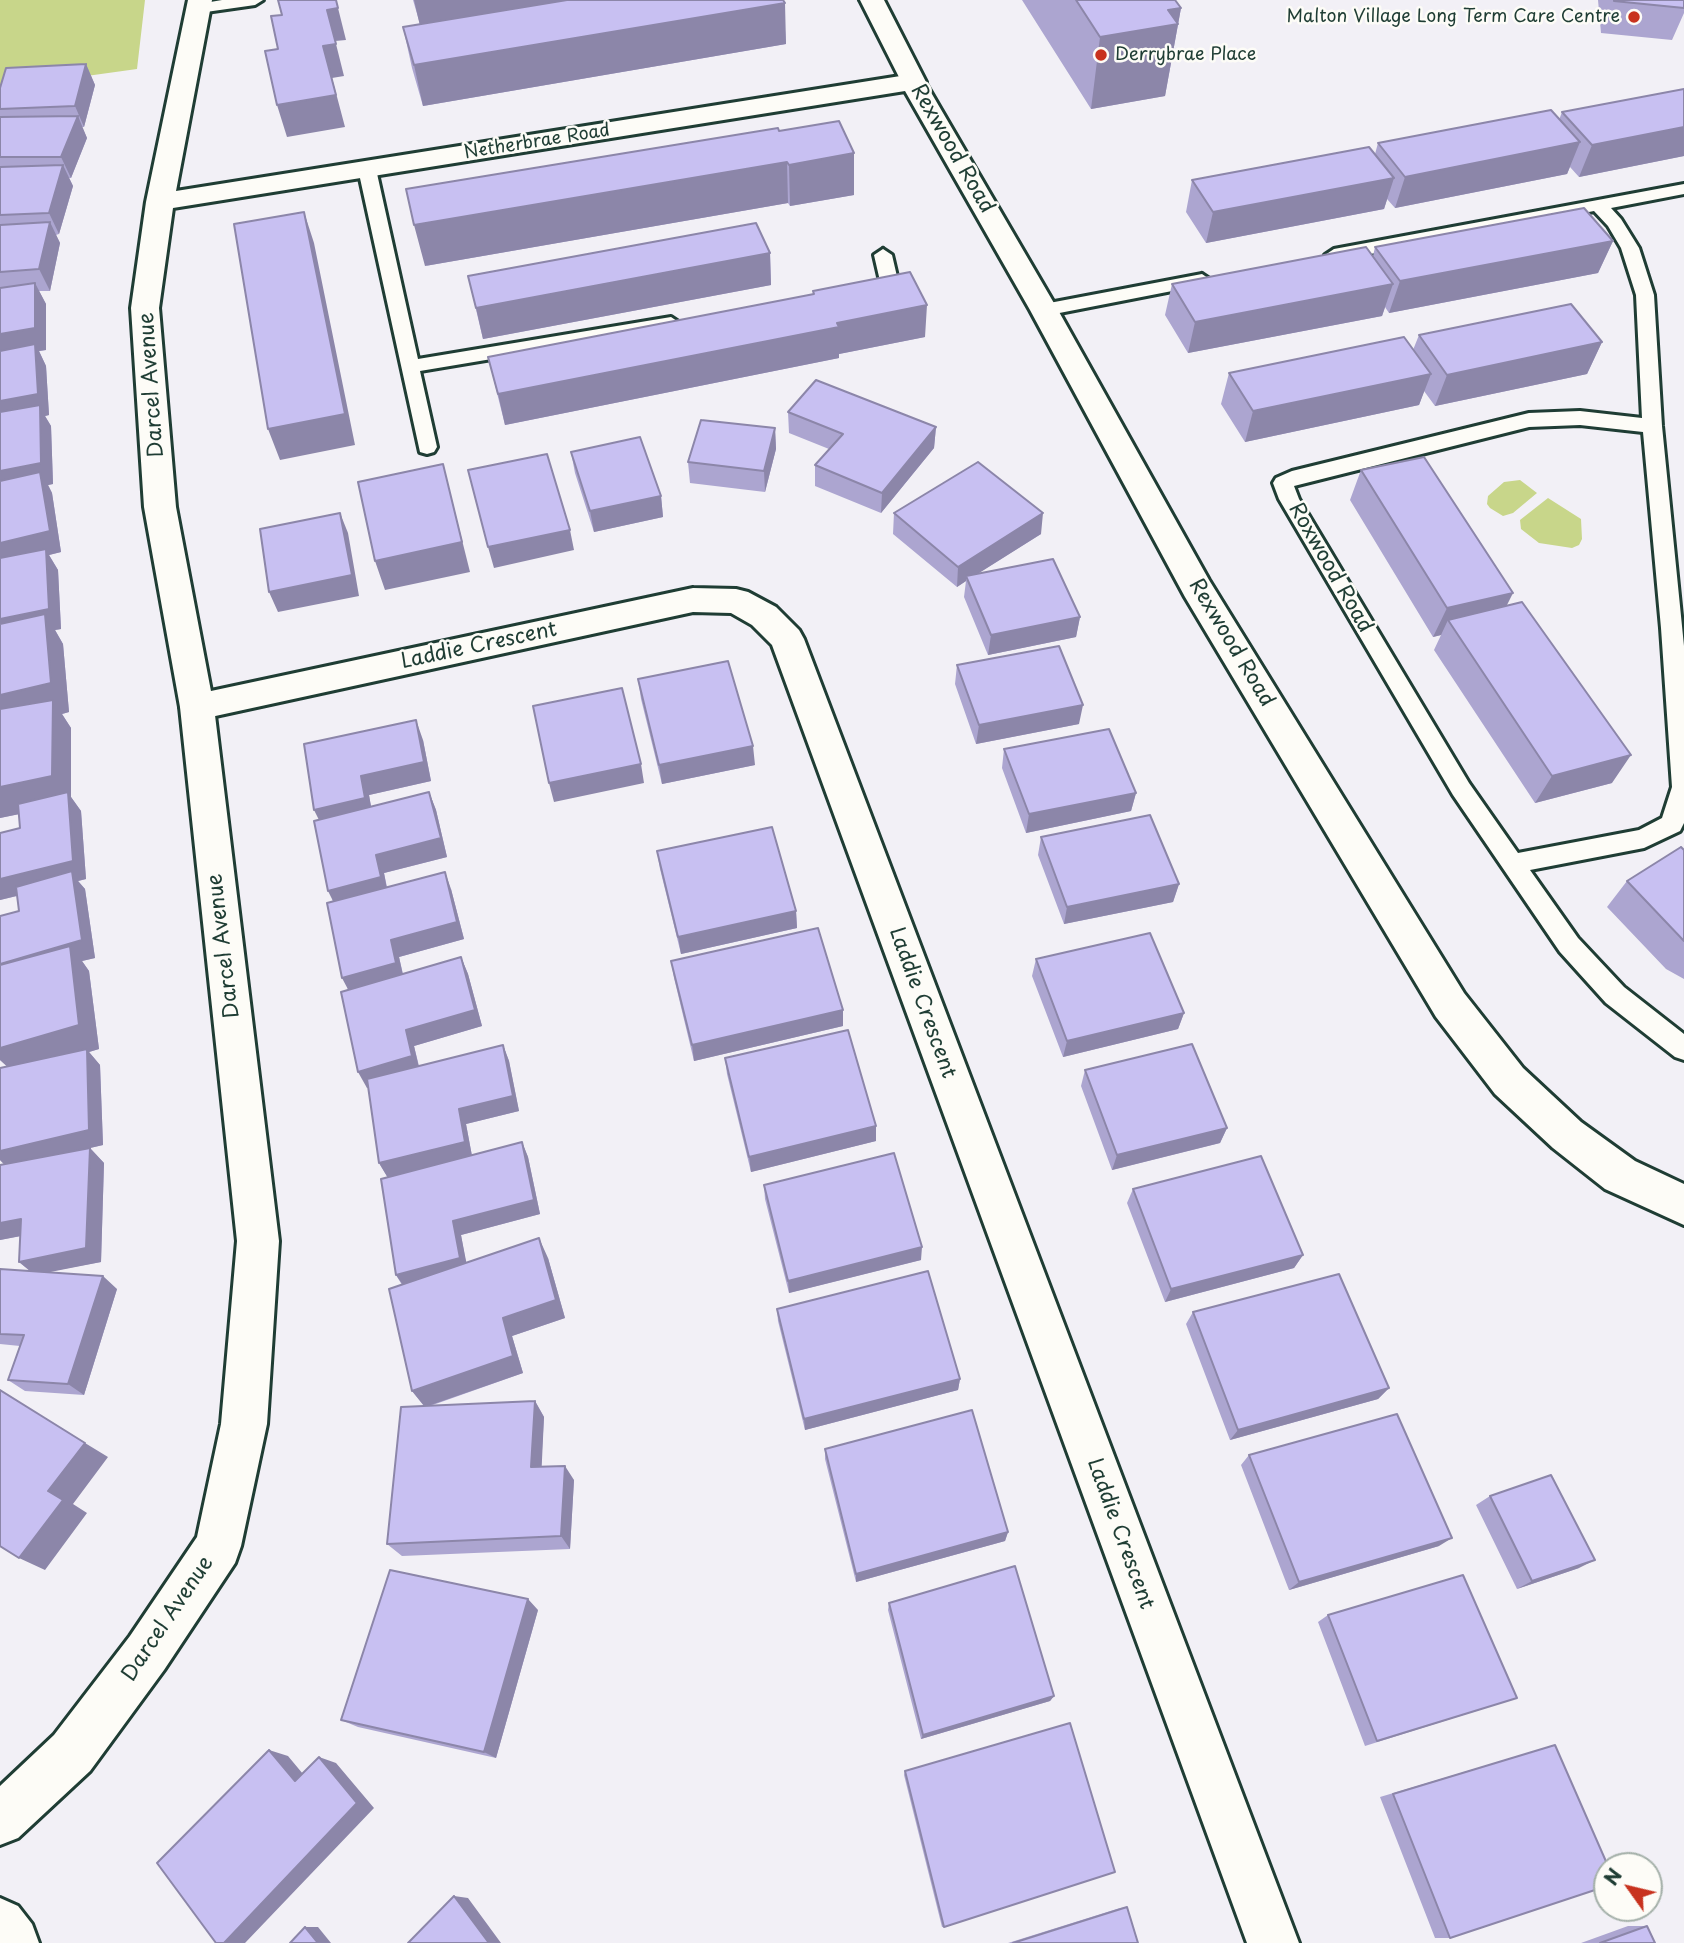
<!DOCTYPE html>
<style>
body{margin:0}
#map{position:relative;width:1684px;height:1943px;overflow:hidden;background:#f2f0f6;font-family:"Playpen Sans",sans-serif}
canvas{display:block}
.north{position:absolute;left:1593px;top:1852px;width:70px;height:70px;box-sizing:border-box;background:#fdfcf7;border:2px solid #a4b0a9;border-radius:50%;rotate:304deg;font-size:19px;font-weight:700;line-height:28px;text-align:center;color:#1f3d34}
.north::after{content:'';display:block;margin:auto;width:24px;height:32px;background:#c8321e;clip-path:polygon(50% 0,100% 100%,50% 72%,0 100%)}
</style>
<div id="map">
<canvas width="1684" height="1943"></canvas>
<div class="north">N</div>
</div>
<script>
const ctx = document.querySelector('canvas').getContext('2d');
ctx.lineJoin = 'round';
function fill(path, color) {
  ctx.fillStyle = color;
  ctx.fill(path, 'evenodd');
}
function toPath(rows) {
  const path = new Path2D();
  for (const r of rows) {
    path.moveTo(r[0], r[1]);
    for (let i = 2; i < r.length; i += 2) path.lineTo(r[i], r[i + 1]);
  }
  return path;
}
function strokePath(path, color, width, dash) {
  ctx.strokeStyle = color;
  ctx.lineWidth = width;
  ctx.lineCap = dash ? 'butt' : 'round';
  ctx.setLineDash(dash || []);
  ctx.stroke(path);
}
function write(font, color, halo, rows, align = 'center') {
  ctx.font = font + ' "Playpen Sans",sans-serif';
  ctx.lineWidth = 5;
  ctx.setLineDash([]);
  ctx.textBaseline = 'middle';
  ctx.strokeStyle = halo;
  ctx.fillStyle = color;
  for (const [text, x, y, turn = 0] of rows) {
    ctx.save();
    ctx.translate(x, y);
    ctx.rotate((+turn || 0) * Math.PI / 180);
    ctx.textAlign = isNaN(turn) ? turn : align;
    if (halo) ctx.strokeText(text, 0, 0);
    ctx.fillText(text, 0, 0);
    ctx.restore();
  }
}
fill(toPath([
 [0,0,145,0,137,69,0,88],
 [1520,480,1537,493,1513,513,1503,516,1490,508,1487,504,1488,496,1504,482],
 [1548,498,1581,519,1582,539,1579,545,1572,548,1539,543,1521,529,1520,520]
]), '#c8d68a');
const lane = toPath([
 [222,0,263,0,255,5,199,13,191,8,193,5,222,0],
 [367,164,376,169,418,359,671,317,680,323,671,329,420,371,437,447,434,452,427,454,420,452,358,169,367,164],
 [1684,184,1684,194,1611,208,1621,219,1639,248,1654,295,1662,426,1684,646,1684,823,1680,831,1644,848,1530,870,1578,938,1624,987,1684,1034,1684,1060,1675,1057,1606,1003,1560,952,1453,795,1279,499,1273,483,1276,478,1292,471,1529,413,1580,411,1642,418,1636,295,1621,248,1608,226,1594,211,1334,261,1325,255,1334,249,1684,184],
 [1580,425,1643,432,1661,628,1672,787,1662,818,1639,830,1518,853,1469,783,1299,499,1294,486,1529,427,1580,425],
 [883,249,892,255,899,285,890,291,866,295,860,293,857,289,860,285,880,281,874,255,883,249],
 [1202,274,1211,280,1208,284,1044,316,1035,310,1044,304,1202,274]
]);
const street = toPath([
 [860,0,884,0,926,82,922,87,913,90,904,87,860,0],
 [693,588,736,589,748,592,776,607,799,630,804,639,1299,1943,1247,1943,772,645,752,625,731,613,693,612,197,720,185,716,180,707,185,698,197,694,693,588],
 [0,1898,18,1906,32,1924,39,1943,0,1943,0,1898]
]);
const secondary = toPath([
 [188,0,212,0,176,191,913,74,922,77,1058,310,1209,580,1464,993,1523,1068,1581,1122,1635,1161,1684,1184,1684,1225,1605,1189,1553,1148,1495,1094,1436,1017,1185,597,1030,310,905,91,173,208,159,308,176,507,214,707,279,1241,267,1424,241,1546,235,1563,164,1670,90,1771,18,1838,0,1845,0,1786,54,1735,130,1636,197,1537,221,1424,237,1241,180,707,144,507,131,308,146,202,188,0]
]);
strokePath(lane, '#1f3d34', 6);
strokePath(street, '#1f3d34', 6);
strokePath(secondary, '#1f3d34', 6);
fill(lane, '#fdfcf7');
fill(street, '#fdfcf7');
fill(secondary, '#fdfcf7');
fill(toPath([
 [413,0,783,0,786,44,423,106,412,68,403,27,420,24],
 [1022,0,1175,0,1181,8,1165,96,1091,109],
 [1598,0,1684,0,1684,13,1672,40,1601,33],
 [86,64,95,85,84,127,82,127,87,138,71,178,69,178,73,186,59,234,56,235,60,243,50,291,39,291,46,304,46,350,39,351,46,366,49,415,45,416,51,426,53,484,48,485,52,493,61,552,49,555,58,570,61,629,55,630,63,644,69,712,62,714,71,728,71,797,81,811,86,879,78,881,85,889,95,958,82,961,89,971,99,1049,89,1052,100,1065,103,1145,90,1148,104,1163,101,1262,47,1272,117,1289,84,1395,25,1391,8,1380,20,1346,0,1344,0,1269,30,1271,19,1262,20,1236,0,1240,4,1164,0,1160,7,1066,0,1060,0,916,19,911,17,896,0,900,0,833,20,828,19,814,0,818,0,88],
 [1684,89,1684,156,1579,177,1570,167,1567,174,1395,208,1387,199,1384,209,1206,243,1186,212,1192,180,1375,154,1378,143,1559,120,1562,112],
 [779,131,854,153,854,195,790,206,788,203,425,266],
 [1613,241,1598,273,1389,313,1385,307,1382,316,1188,353,1165,315,1172,284,1373,256,1375,247],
 [770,253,771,285,483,339,468,276],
 [813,291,925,337,839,354,839,358,505,425,488,357,813,295],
 [1419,335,1602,342,1587,374,1435,406,1424,391,1419,405,1245,442,1221,404,1229,373,1413,350],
 [788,412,936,427,934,448,881,513,815,486,815,465,829,449,789,433],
 [775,428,776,449,765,492,690,483,688,462],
 [571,452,661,496,663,517,594,532,575,473],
 [1361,470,1506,606,1612,783,1535,803,1434,650,1441,635,1433,637,1350,500],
 [894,513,1041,534,977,574,1080,617,1076,637,988,655,964,597,966,581,957,587,893,534],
 [957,665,1079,724,976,744,955,684],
 [638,679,755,765,662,784,641,699],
 [423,740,431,781,369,795,371,807,429,792,436,810,447,857,384,873,387,887,451,889,464,939,399,957,403,974,461,957,468,974,482,1026,414,1046,419,1066,503,1045,509,1061,519,1111,466,1124,472,1156,522,1142,528,1157,540,1214,461,1235,466,1263,548,1258,565,1318,512,1336,523,1373,430,1406,535,1401,544,1417,541,1467,574,1480,570,1549,402,1556,387,1544,424,1406,412,1391,402,1285,396,1275,388,1178,379,1163,368,1087,367,1088,348,990,319,820],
 [1004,749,1136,793,1131,811,1026,833,1002,768],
 [1041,837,1179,884,1173,902,1064,924,1038,855],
 [1684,850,1684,979,1666,969,1607,907,1627,881],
 [657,851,796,911,797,928,681,954,660,869],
 [1036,959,1184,1013,1178,1029,1063,1057,1032,976],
 [671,961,843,1010,843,1026,694,1061,674,978],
 [725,1058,876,1141,751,1172,727,1074],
 [1085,1070,1227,1128,1220,1143,1112,1170,1081,1086],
 [764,1185,921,1260,789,1293,765,1199],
 [1133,1189,1303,1255,1294,1268,1165,1302,1127,1203],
 [777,1309,960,1379,958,1390,805,1430,778,1321],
 [1193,1312,1389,1388,1378,1399,1230,1440,1186,1324],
 [825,1449,1008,1532,1005,1541,856,1582,825,1459],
 [1249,1455,1439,1546,1289,1590,1241,1465],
 [1490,1496,1579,1568,1517,1589,1476,1505],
 [889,1603,1054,1696,1050,1701,921,1739,888,1610],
 [538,1610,496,1758,358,1727,341,1720],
 [1328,1615,1517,1698,1365,1746,1318,1622],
 [1555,1745,1450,1938,1435,1938,1380,1797],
 [905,1771,944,1927,942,1927,904,1775],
 [1127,1907,1138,1943,1008,1943,1120,1908],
 [1628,1926,1647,1926,1655,1943,1581,1943]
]), '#aca5d0');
fill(toPath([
 [414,0,596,0,420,26],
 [785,3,786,44,423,106,414,65],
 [338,8,346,40,335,41,327,10],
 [1181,8,1165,96,1091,109,1100,37,1168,10],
 [336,44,344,76,332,78,345,127,287,137,277,105,323,46],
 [86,64,95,85,84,127,75,106],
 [78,116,87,138,71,178,61,157],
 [1684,127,1684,156,1579,177,1592,145],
 [1580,142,1567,174,1395,208,1405,177],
 [854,153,854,195,790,206,789,165],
 [787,162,788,203,425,266,414,225],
 [63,165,73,186,59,234,49,213],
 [1394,178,1384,209,1206,243,1213,212],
 [304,212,314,243,355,445,280,460,268,429],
 [50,222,60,243,50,291,39,269],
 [1613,241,1598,273,1389,313,1400,281],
 [770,253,771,285,483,339,476,308],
 [35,283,46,304,46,350,39,351,46,366,49,415,45,416,51,426,53,484,48,485,52,493,61,552,49,555,58,570,61,629,55,630,63,644,69,712,62,714,71,728,71,797,81,811,86,879,78,881,85,889,95,958,82,961,89,971,99,1049,89,1052,100,1065,103,1145,90,1148,104,1163,101,1262,35,1275,19,1262,86,1248,0,1160,0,1151,14,1073,0,1060,0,985,73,882,0,900,0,879,69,804,0,818,0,334],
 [1393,284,1382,316,1188,353,1195,322],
 [927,305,925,337,839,354,839,358,505,425,498,394,837,323],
 [1602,342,1587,374,1435,406,1447,375],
 [1431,374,1419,405,1245,442,1253,411],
 [936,427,934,448,881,513,882,493],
 [775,428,776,449,765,492,764,471],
 [443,464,470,572,385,590,375,561],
 [661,496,663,517,594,532,590,511],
 [340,513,348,533,359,596,278,612,269,592],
 [1043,513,1041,534,968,580,966,576,966,581,957,587,958,567],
 [570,530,574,550,494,568,488,547],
 [1513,593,1498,623,1448,620,1441,635,1433,637,1447,608],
 [1080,617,1076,637,988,655,991,635],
 [1083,705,1079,724,976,744,979,725],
 [416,720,423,740,431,781,369,795,373,817,323,828,314,810,361,776],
 [753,746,755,765,662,784,659,765],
 [1631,755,1612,783,1535,803,1552,776],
 [641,764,644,783,554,802,549,783],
 [429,792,436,810,447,857,384,873,388,895,337,909,328,891,376,855],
 [1136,793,1131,811,1026,833,1029,814],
 [445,872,451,889,464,939,399,957,404,980,351,995,342,978,391,940],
 [1179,884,1173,902,1064,924,1067,907],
 [796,911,797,928,681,954,678,937],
 [461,957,468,974,482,1026,414,1046,420,1072,367,1088,358,1072,406,1030],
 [843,1010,843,1026,694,1061,692,1045],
 [1184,1013,1178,1029,1063,1057,1067,1041],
 [503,1045,509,1061,519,1111,466,1124,472,1156,388,1178,379,1163,459,1109],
 [876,1126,876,1141,751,1172,749,1157],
 [1227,1128,1220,1143,1112,1170,1117,1155],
 [522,1142,528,1157,540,1214,461,1235,468,1271,405,1288,396,1275,453,1221],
 [21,1219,37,1233,0,1240,0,1223],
 [539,1238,548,1258,565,1318,512,1336,523,1373,425,1407,412,1391,503,1318],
 [922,1247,921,1260,789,1293,788,1281],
 [1303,1255,1294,1268,1165,1302,1171,1289],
 [103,1276,117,1289,84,1395,68,1384],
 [960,1379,958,1390,805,1430,804,1419],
 [1389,1388,1378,1399,1230,1440,1238,1430],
 [535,1401,544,1417,541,1481,531,1467],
 [85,1443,108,1457,73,1504,87,1513,45,1570,19,1558,48,1491],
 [565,1466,574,1480,570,1549,561,1536],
 [1008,1532,1005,1541,856,1582,856,1574],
 [1452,1538,1439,1546,1289,1590,1299,1582],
 [1595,1560,1579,1568,1517,1589,1532,1581],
 [528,1599,538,1610,496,1758,484,1752],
 [1054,1696,1050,1701,921,1739,923,1735],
 [269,1750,288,1756,313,1786,295,1781],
 [319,1757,336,1763,374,1808,245,1943,224,1943],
 [454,1896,468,1898,501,1943,489,1943],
 [305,1927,318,1927,331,1943,318,1943]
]), '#8c86a9');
const building = toPath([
 [278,0,336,0,338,8,327,10,336,44,323,46,336,95,277,105,265,51,278,49,271,16,282,15,278,0],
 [567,0,783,0,785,3,414,65,403,27,567,0],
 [1076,0,1175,0,1181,8,1168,10,1178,24,1100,37,1076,0],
 [1614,0,1684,0,1684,8,1614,1,1614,0],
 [86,64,75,106,0,109,0,88,6,68,86,64],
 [1684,89,1684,127,1592,145,1562,112,1684,89],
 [1551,110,1580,142,1405,177,1378,143,1551,110],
 [78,116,61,157,0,157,0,117,78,116],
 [839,121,854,153,789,165,787,162,414,225,406,189,778,128,779,131,839,121],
 [1369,147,1394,178,1213,212,1192,180,1369,147],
 [63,165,49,213,0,215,0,167,63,165],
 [1584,208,1613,241,1400,281,1375,247,1584,208],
 [304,212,345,414,268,429,234,224,304,212],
 [50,222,39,269,0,272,0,225,50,222],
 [756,223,770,253,476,308,468,276,756,223],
 [1366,247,1393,284,1195,322,1172,284,1366,247],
 [910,272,927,305,837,323,839,327,498,394,488,357,814,294,813,291,910,272],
 [35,283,35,328,0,334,0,288,35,283],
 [1571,304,1602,342,1447,375,1419,335,1571,304],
 [1404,337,1431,374,1253,411,1229,373,1404,337],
 [35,344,38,394,0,401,0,351,35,344],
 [816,380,936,427,882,493,815,465,843,434,788,412,816,380],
 [40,405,41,463,0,471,0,412,40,405],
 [701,420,775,428,764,471,688,462,701,420],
 [640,437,661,496,590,511,571,452,640,437],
 [547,454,570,530,488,547,468,470,547,454],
 [1424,457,1513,593,1447,608,1361,470,1424,457],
 [978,462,1043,513,958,567,894,513,978,462],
 [443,464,462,542,375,561,358,482,443,464],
 [40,472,50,531,0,543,0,481,40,472],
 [340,513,352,575,269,592,260,529,340,513],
 [46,549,49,609,0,619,0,558,46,549],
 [1053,559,1080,617,991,635,966,576,1053,559],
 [1522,602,1631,755,1552,776,1448,620,1522,602],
 [45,614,51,683,0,695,0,624,45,614],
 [1059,646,1083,705,979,725,957,665,1059,646],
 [728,661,753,746,659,765,638,679,728,661],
 [622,688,641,764,549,783,533,706,622,688],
 [53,700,52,776,0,787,0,709,53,700],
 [416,720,424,762,361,776,365,798,314,810,304,744,416,720],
 [1109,729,1136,793,1029,814,1004,749,1109,729],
 [68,792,73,861,0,879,0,833,20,828,18,804,68,792],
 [429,792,441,838,376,855,381,877,328,891,314,821,429,792],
 [1150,815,1179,884,1067,907,1041,837,1150,815],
 [772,827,796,911,678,937,657,851,772,827],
 [1681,847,1684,850,1684,941,1627,881,1681,847],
 [72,871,82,940,0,964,0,916,19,911,16,887,72,871],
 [445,872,457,922,391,940,396,963,342,978,327,903,445,872],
 [818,928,843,1010,692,1045,671,961,818,928],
 [1150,933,1184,1013,1067,1041,1036,959,1150,933],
 [70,946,79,1025,0,1048,0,965,70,946],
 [461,957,475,1010,406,1030,412,1056,358,1072,341,992,461,957],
 [848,1030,876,1126,749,1157,725,1058,848,1030],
 [1192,1044,1227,1128,1117,1155,1085,1070,1192,1044],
 [503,1045,513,1096,459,1109,465,1142,379,1163,367,1079,503,1045],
 [87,1049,89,1130,0,1151,0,1068,87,1049],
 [522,1142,534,1200,453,1221,460,1258,396,1275,381,1179,522,1142],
 [90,1148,86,1248,19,1262,21,1219,0,1223,0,1165,90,1148],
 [894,1153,922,1247,788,1281,764,1185,894,1153],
 [1261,1156,1303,1255,1171,1289,1133,1189,1261,1156],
 [539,1238,556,1300,503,1318,513,1356,412,1391,389,1289,539,1238],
 [0,1269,103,1276,68,1384,8,1380,24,1335,0,1334,0,1269],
 [928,1271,960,1379,804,1419,777,1309,928,1271],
 [1339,1274,1389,1388,1238,1430,1193,1312,1339,1274],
 [0,1390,85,1443,48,1491,63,1500,19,1558,0,1546,0,1390],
 [535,1401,531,1467,565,1466,561,1536,387,1544,401,1407,535,1401],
 [972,1410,1008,1532,856,1574,825,1449,972,1410],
 [1397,1414,1452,1538,1299,1582,1249,1455,1397,1414],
 [1551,1475,1595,1560,1532,1581,1490,1496,1551,1475],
 [1015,1566,1054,1696,923,1735,889,1603,1015,1566],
 [390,1570,528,1599,484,1752,341,1720,390,1570],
 [1463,1575,1517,1698,1377,1741,1328,1615,1463,1575],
 [1070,1723,1115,1872,944,1927,905,1771,1070,1723],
 [1555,1745,1608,1866,1607,1866,1607,1886,1450,1938,1393,1794,1555,1745],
 [269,1750,295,1781,319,1757,357,1803,224,1943,216,1943,157,1863,269,1750],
 [454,1896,489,1943,408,1943,454,1896],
 [1127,1907,1138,1943,1013,1943,1127,1907],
 [1647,1926,1655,1943,1600,1943,1647,1926],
 [305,1927,318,1943,290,1943,305,1927]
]);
fill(building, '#c8c0f2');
strokePath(building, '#8c86a9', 2);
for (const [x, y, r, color] of [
 [1634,17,7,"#c8321e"],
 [1101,55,7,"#c8321e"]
]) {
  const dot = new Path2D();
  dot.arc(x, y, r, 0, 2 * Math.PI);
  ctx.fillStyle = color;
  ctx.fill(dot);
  strokePath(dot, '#fdfcf7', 2.5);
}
write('18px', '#1f3d34', '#fdfcf7', [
 ["Malton Village Long Term Care Centre",1620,17],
 ["Derrybrae Place",1115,55,"left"]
], 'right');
write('18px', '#1f3d34', '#fdfcf7', [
 ["Netherbrae Road",537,142,-9]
]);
write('21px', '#1f3d34', '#fdfcf7', [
 ["Rexwood Road",952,149,60],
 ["Darcel Avenue",152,385,-94],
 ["Roxwood Road",1330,568,60],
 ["Rexwood Road",1231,643,59],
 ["Laddie Crescent",479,646,-12],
 ["Darcel Avenue",224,946,-97],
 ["Laddie Crescent",922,1003,70],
 ["Laddie Crescent",1120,1534,70],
 ["Darcel Avenue",168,1619,-56]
]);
</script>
